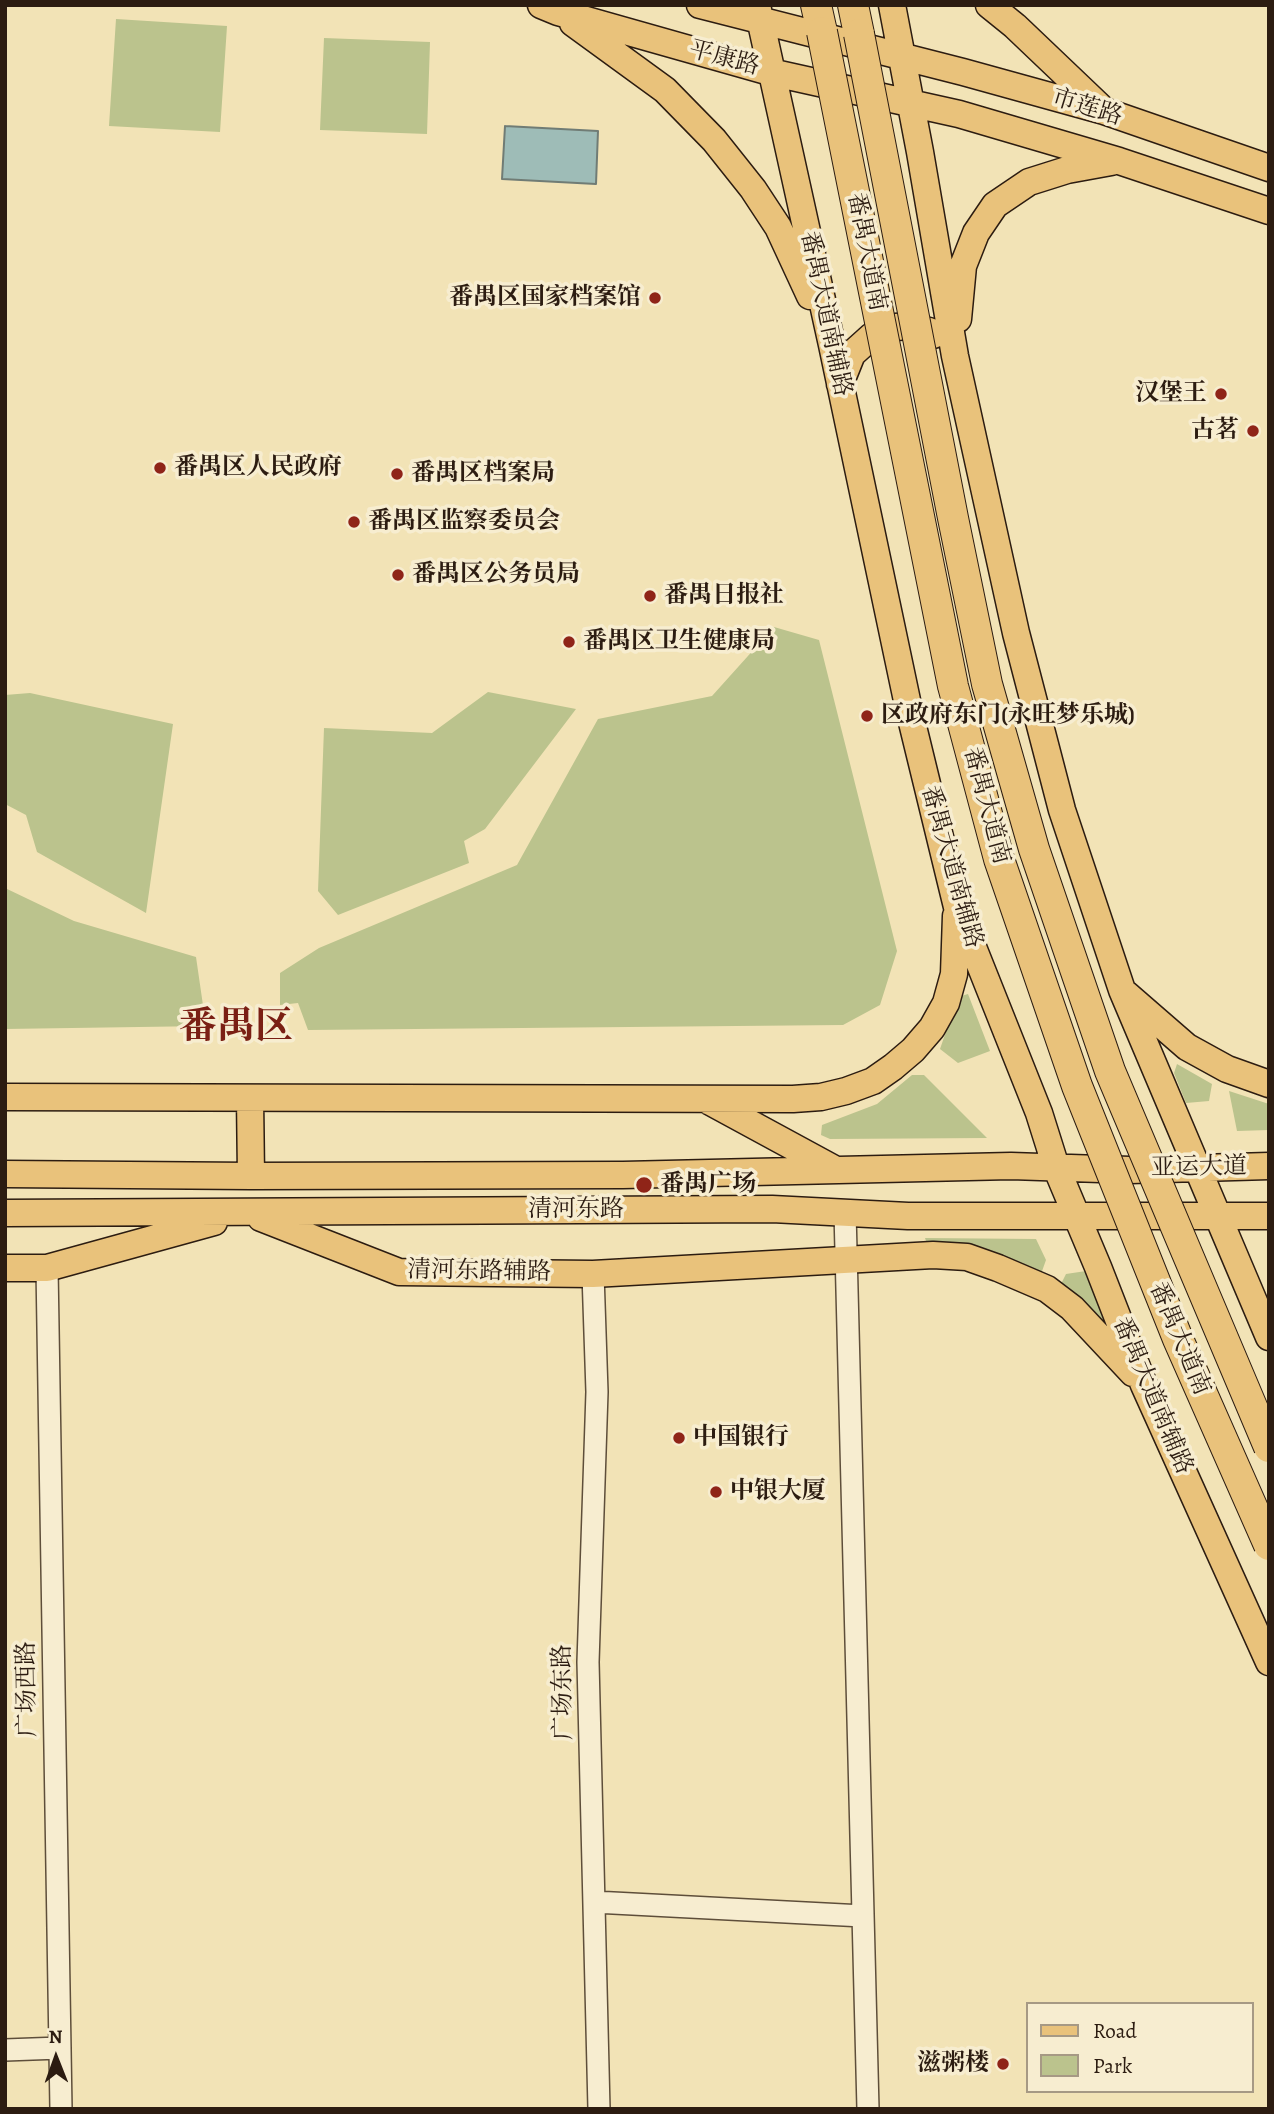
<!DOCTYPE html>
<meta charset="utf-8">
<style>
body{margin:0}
#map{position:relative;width:1274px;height:2114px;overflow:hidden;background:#f2e3b6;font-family:Alegreya,serif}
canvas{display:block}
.frame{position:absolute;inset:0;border:7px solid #2c1c11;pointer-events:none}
.legend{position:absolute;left:1026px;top:2002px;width:228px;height:91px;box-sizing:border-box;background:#f7edd0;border:2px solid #a69984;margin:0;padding:9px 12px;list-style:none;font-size:21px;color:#2c1c11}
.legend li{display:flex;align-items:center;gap:14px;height:35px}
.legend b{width:35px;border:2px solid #a69984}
.north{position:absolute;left:21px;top:2023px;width:70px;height:70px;-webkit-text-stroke:5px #f7edd0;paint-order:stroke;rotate:359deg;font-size:19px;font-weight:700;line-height:28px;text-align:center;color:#2c1c11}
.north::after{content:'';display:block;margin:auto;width:24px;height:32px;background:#2c1c11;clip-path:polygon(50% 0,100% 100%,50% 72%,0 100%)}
</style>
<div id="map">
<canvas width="1274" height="2114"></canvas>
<div class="frame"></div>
<ul class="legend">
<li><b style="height:9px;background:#e9c27b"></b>Road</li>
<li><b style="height:19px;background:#bbc38d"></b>Park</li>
</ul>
<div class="north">N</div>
</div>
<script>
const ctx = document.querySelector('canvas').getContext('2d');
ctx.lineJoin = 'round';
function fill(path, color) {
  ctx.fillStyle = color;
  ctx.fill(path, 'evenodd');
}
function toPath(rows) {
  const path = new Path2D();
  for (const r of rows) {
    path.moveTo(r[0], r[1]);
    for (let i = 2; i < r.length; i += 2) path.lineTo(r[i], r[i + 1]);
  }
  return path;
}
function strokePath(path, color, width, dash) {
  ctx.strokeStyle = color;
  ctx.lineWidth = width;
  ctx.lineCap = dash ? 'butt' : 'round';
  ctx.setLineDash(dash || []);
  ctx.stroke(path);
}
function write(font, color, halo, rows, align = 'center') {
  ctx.font = font + ' Alegreya,"Noto Serif SC",serif';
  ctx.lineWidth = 7;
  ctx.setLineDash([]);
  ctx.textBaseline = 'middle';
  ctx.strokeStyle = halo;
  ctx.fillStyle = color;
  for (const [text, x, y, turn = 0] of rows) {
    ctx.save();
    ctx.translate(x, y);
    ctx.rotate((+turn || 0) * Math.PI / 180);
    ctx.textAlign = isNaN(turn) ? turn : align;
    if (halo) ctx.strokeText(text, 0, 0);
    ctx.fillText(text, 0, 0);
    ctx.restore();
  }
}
fill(toPath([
 [116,19,227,26,220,132,109,126],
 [324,38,430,42,427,134,320,130],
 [774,627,819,640,897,951,880,1005,843,1025,308,1030,298,1003,280,1005,280,973,319,948,517,865,598,719,712,696],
 [488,692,576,709,485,829,464,841,469,863,338,915,318,891,324,728,432,733],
 [30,693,173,724,146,913,37,852,26,815,5,804,5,695],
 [5,888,74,921,196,957,206,1026,5,1029],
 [968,994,990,1051,958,1063,940,1049,958,997],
 [1177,1064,1212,1084,1209,1101,1186,1103,1174,1073],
 [912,1075,924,1075,987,1138,830,1139,821,1135,822,1125,877,1104],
 [1229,1091,1269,1104,1269,1130,1237,1131],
 [925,1238,1036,1239,1046,1260,1041,1274,928,1247],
 [1086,1271,1116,1334,1058,1290,1066,1274]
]), '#bbc38d');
const water = toPath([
 [505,126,598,131,596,184,502,179,505,126]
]);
fill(water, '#9ebcb7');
strokePath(water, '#707c75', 2);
const minor = toPath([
 [845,1212,868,2109],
 [47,1268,61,2109],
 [593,1274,597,1392,588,1662,599,2109],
 [594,1902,863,1916],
 [5,2050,60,2048]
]);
const major = toPath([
 [541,5,558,12,770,72,959,114,1119,161,1269,211],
 [700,5,963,72,1104,111,1269,168],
 [757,5,832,345,909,710,957,907,1039,1113,1056,1167,1098,1267,1144,1385,1269,1662],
 [892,5,920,152,955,356,1016,633,1062,810,1122,990,1269,1337],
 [989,5,1015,26,1100,107],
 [573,23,665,90,714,140,753,189,778,227,810,296],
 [958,319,963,266,976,233,995,205,1029,182,1067,170,1111,162],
 [840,384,852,354,872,336,896,327,908,326,929,331,933,335],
 [1126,994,1187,1047,1227,1069,1269,1084],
 [5,1097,793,1099,821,1097,846,1091,873,1081,893,1067,913,1050,932,1028,946,1003,954,974,956,916],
 [250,1098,251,1176],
 [707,1100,836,1170],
 [5,1174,251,1176,623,1175,1011,1166,1130,1170,1269,1166],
 [5,1213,772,1209,908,1216,1269,1216],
 [261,1218,399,1272,593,1274,933,1255,967,1257,998,1268,1047,1289,1072,1308,1133,1373],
 [5,1268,47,1268,214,1222]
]);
const highway = toPath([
 [816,5,822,32],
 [853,5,859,34]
]);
strokePath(minor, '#5e4e3a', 24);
strokePath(major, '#2c1c11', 29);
strokePath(highway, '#2c1c11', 32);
strokePath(minor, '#f7edd0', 21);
strokePath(major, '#e9c27b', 26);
strokePath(highway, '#e9c27b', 30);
const highwayBridge = toPath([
 [822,32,953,686,999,859,1077,1086,1178,1339,1269,1545],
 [859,34,953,518,987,684,1034,849,1110,1071,1269,1447]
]);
strokePath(highwayBridge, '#2c1c11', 32, []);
strokePath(highwayBridge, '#e9c27b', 30);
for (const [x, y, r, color] of [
 [655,298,7,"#8f2418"],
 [1221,394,7,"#8f2418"],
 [1253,431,7,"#8f2418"],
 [160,468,7,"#8f2418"],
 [397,474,7,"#8f2418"],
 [354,522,7,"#8f2418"],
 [398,575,7,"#8f2418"],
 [650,596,7,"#8f2418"],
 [569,642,7,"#8f2418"],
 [867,716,7,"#8f2418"],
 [644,1185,9,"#8f2418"],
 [679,1438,7,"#8f2418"],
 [716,1492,7,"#8f2418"],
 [1003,2064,7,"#8f2418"]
]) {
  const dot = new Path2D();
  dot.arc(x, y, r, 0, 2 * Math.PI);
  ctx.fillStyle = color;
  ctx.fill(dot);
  strokePath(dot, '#f7edd0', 2.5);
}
write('24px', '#2c1c11', '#f7edd0', [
 ["平康路",724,59,15],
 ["市莲路",1087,108,17],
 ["番禺大道南",866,252,79],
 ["番禺大道南辅路",825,314,78],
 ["番禺大道南",986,806,75],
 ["番禺大道南辅路",951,867,74],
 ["亚运大道",1199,1168,-1],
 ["清河东路",576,1210],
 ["清河东路辅路",479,1272,1],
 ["番禺大道南",1179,1339,67],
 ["番禺大道南辅路",1152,1396,67],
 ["广场西路",28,1689,-91],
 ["广场东路",564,1692,-91]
]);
write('bold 24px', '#2c1c11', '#f7edd0', [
 ["番禺区国家档案馆",641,298,"right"],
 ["汉堡王",1207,394,"right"],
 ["古茗",1239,431,"right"],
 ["番禺区人民政府",174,468],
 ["番禺区档案局",411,474],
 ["番禺区监察委员会",368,522],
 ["番禺区公务员局",412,575],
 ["番禺日报社",664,596],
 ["番禺区卫生健康局",583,642],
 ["区政府东门(永旺梦乐城)",881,716],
 ["番禺广场",660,1185],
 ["中国银行",693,1438],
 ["中银大厦",730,1492],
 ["滋粥楼",989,2064,"right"]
], 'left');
write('bold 38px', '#7a1f14', '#f7edd0', [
 ["番禺区",236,1029]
]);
</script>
